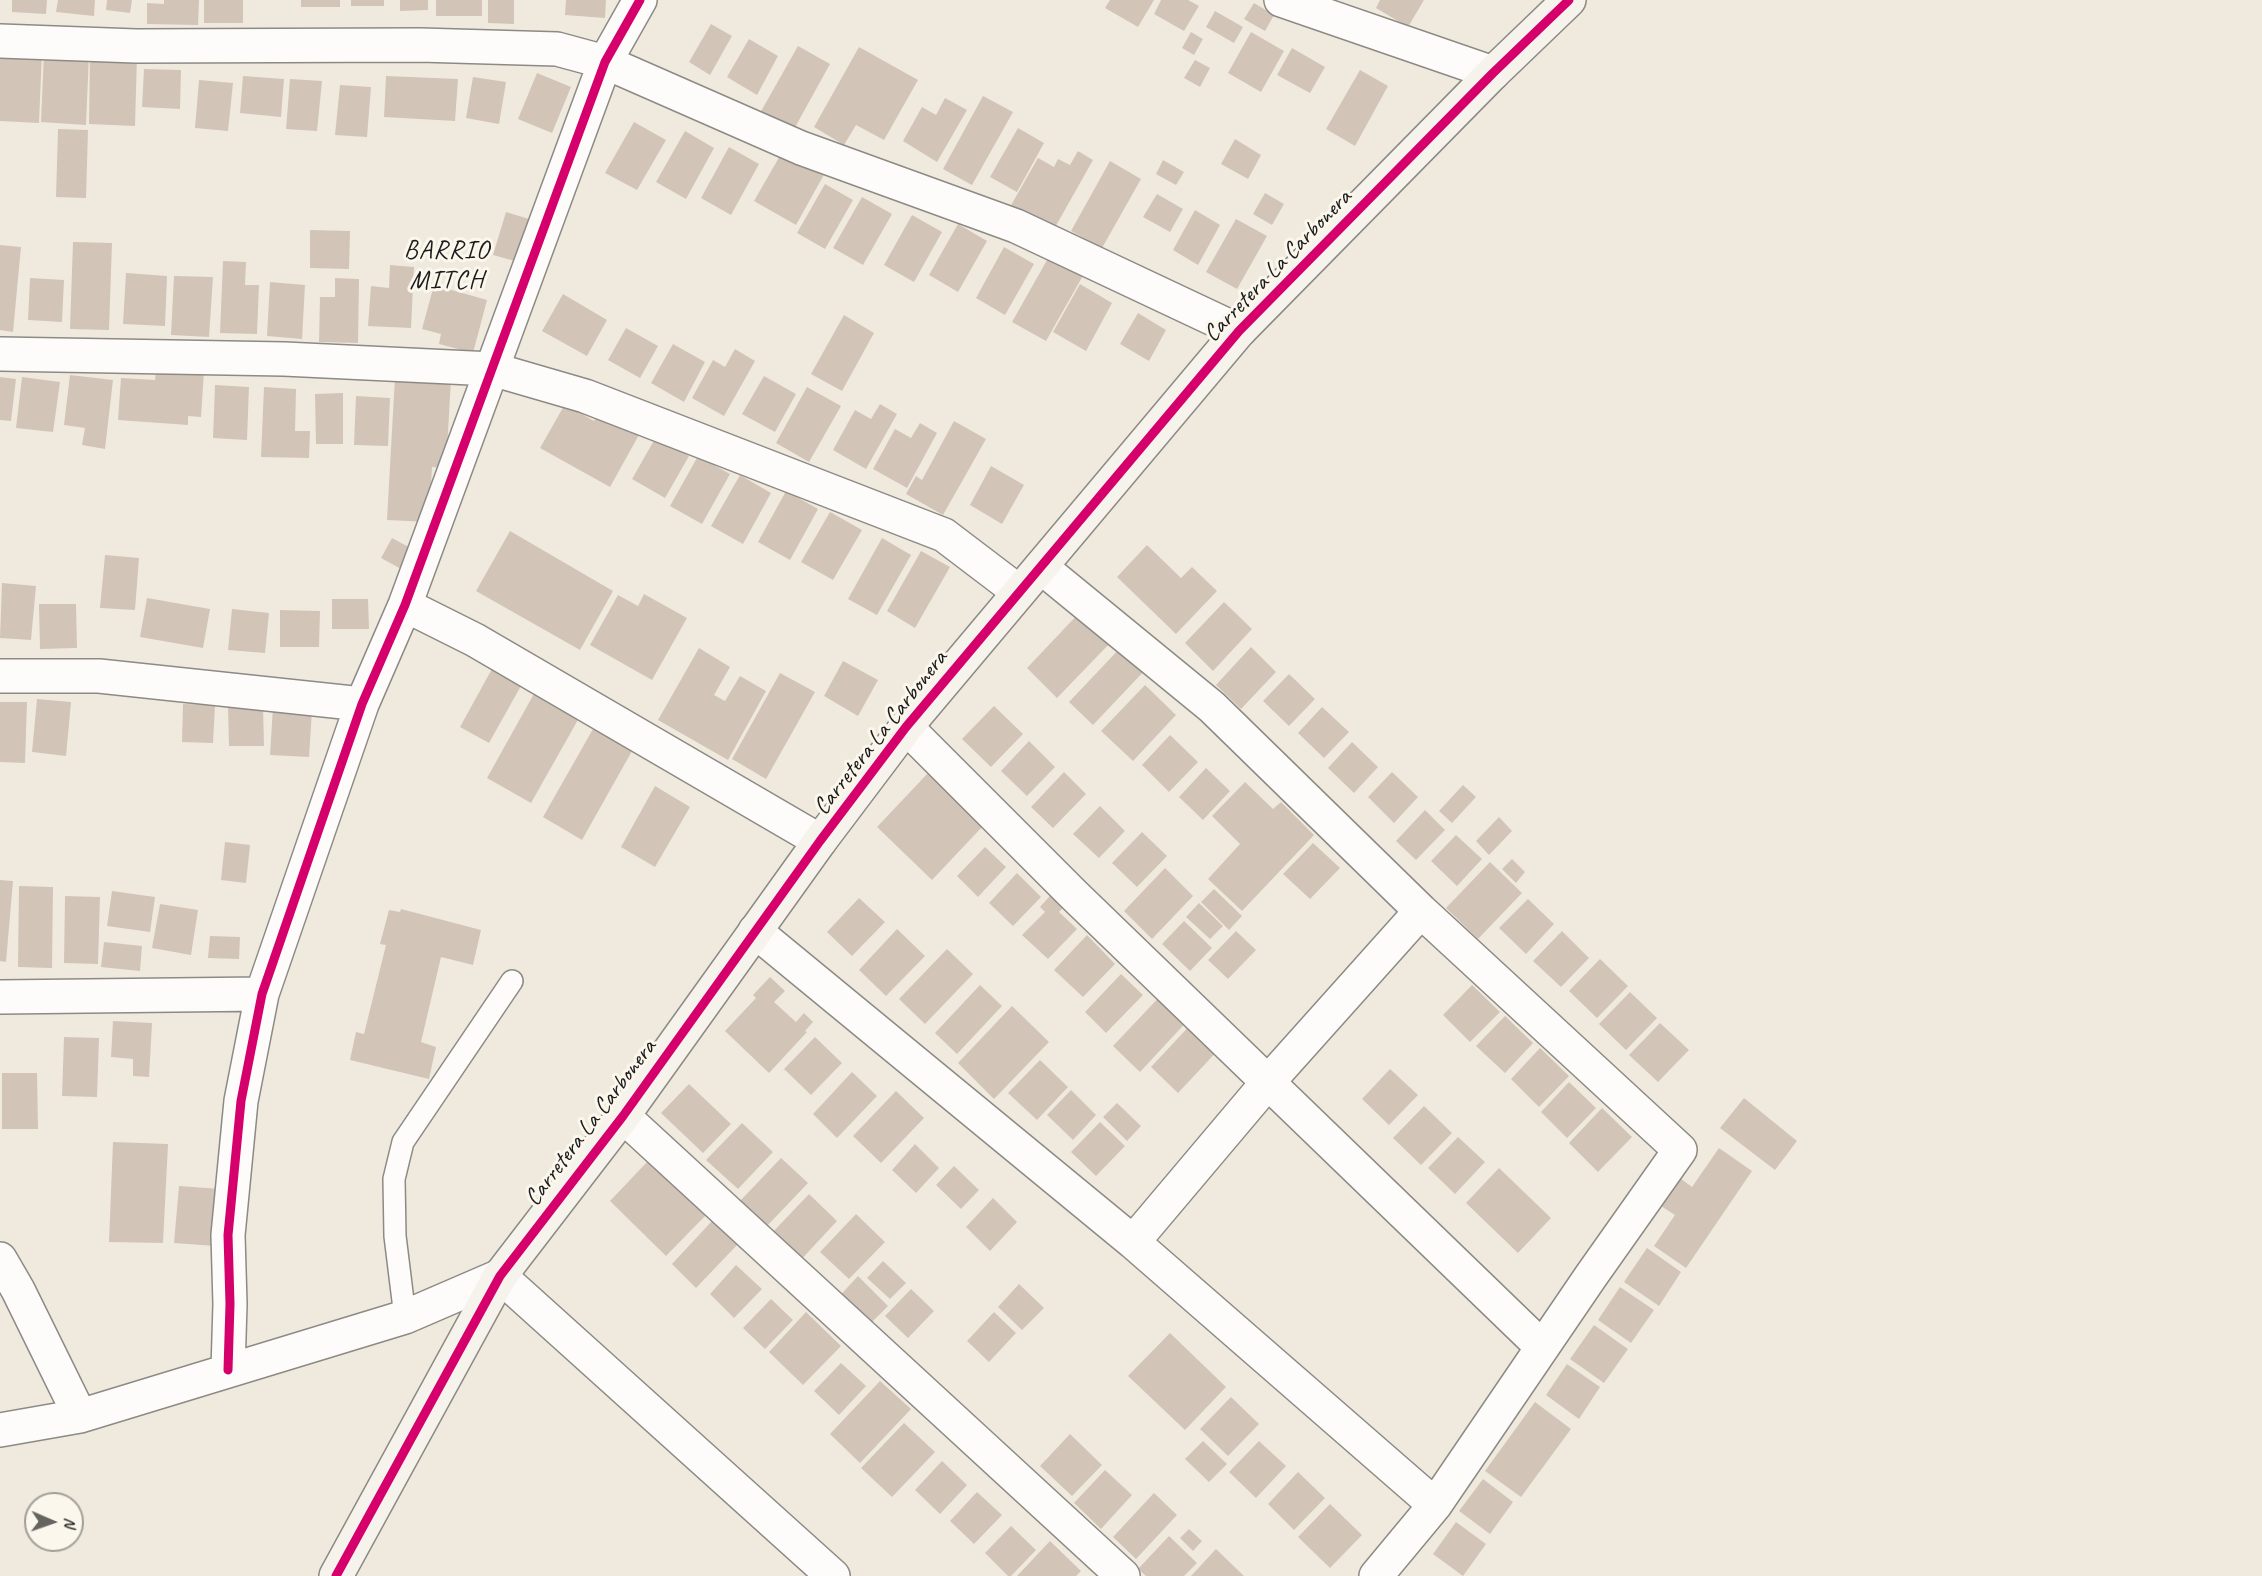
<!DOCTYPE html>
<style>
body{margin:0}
#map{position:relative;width:2262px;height:1576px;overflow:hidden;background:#f0eade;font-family:Caveat,sans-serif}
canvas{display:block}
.north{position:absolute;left:24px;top:1492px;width:60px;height:60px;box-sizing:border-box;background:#fbf7ec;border:2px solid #a29f99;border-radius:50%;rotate:92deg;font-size:16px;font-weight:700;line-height:24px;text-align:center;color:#1c1c1c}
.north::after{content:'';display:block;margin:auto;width:21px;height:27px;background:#666460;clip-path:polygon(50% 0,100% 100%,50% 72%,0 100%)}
</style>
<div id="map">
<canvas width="2262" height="1576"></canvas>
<div class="north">N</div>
</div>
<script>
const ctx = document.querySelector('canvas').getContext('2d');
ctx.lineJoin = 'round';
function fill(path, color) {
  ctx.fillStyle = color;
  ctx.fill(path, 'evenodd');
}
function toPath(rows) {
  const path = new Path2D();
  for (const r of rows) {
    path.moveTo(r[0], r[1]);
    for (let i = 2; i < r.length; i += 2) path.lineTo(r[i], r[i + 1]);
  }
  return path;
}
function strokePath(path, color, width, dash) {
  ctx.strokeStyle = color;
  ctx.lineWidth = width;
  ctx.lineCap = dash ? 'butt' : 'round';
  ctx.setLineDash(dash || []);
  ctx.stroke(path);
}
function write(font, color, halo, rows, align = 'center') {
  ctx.font = font + ' Caveat,sans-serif';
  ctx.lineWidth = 6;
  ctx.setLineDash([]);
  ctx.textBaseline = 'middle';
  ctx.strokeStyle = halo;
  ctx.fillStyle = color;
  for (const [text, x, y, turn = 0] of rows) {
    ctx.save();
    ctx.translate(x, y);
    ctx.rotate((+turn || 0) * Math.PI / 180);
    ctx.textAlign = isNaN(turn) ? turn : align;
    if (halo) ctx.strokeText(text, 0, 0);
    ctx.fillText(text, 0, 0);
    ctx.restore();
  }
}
fill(toPath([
 [12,0,47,0,46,14,12,12],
 [58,0,95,0,94,16,56,12],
 [107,0,132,0,130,13,106,10],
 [164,0,199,0,198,25,147,24,147,3,164,4],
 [204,0,243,0,243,23,204,23],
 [301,0,340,0,340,7,301,7],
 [351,0,384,0,384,6,351,6],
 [400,0,428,0,428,10,400,11],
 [436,0,482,0,482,16,436,16],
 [488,0,514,0,514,24,488,23],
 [566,0,606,0,605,18,565,15],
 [1110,0,1154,0,1138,27,1105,8],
 [1161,0,1188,0,1199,6,1184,31,1154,14],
 [1380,0,1424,0,1408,27,1376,8],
 [1254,3,1274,15,1265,31,1244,19],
 [1215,11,1243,27,1234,43,1206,27],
 [711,24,732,36,710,75,689,62],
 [1191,32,1203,39,1194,55,1182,48],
 [1251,32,1284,51,1261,92,1228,73],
 [749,39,778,56,757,95,727,77],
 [798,46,830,64,793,131,760,113],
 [859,47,918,80,884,140,856,125,844,145,814,127],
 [1292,48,1325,67,1310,93,1277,75],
 [0,51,42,52,39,123,0,121],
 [44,52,89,54,86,125,41,122],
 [90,53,137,55,135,126,89,124],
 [1195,60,1210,68,1200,87,1184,78],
 [144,69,181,70,180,109,142,107],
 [1360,70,1388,86,1355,146,1326,129],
 [537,73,571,87,552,133,518,119],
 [243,76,284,79,281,117,240,113],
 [386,76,458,79,455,121,384,117],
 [473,77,506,82,499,124,466,118],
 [290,79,322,81,317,131,286,129],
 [199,80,233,83,228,131,195,128],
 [340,85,371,87,367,137,335,135],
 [983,96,1013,112,972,185,943,169],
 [945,98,967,110,937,162,903,141,922,107,936,115],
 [634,122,666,140,637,190,605,173],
 [1018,128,1044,143,1017,192,990,177],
 [58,129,88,130,86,198,56,197],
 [685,131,714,148,686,199,656,182],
 [1235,139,1261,155,1248,179,1221,164],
 [729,147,759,164,731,215,701,198],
 [785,147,826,171,796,225,754,201],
 [1078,151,1093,160,1053,231,1010,207,1038,158,1054,167,1058,159,1070,165],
 [1163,160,1184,172,1176,185,1156,174],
 [1110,161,1141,179,1102,248,1071,231],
 [825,184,853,200,825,249,797,233],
 [1265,193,1284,204,1272,225,1253,214],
 [1157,194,1183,209,1170,232,1143,217],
 [862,197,892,214,863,265,833,248],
 [1195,210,1220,225,1198,265,1173,250],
 [506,212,529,219,515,261,493,255],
 [912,215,942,232,914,282,884,265],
 [1236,219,1267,236,1237,289,1206,272],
 [958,224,987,241,958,292,929,275],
 [310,230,350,231,349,269,310,268],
 [73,242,112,243,109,330,70,329],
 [0,245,21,247,13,332,0,330],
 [1004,247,1034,264,1005,315,976,298],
 [1051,253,1085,272,1046,341,1012,322],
 [223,261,246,262,245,285,259,285,257,334,220,333],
 [390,265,414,267,411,328,368,326,371,286,389,288],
 [126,273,167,276,165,326,123,324],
 [174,276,213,277,209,337,171,335],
 [30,278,64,280,62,322,28,320],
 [335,278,359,279,358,343,319,342,320,297,335,297],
 [270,282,305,285,302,339,267,336],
 [1080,284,1112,303,1086,351,1053,332],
 [434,285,487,300,473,353,439,344,441,334,422,329],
 [563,294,607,320,587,356,542,331],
 [1138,313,1166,330,1149,361,1120,344],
 [844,315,874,333,842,391,811,374],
 [626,328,658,346,640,378,608,360],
 [673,344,705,362,684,402,651,383],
 [735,349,755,361,724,416,692,398,713,360,725,367],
 [156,368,204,371,201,417,188,416,188,425,118,420,121,378,155,380],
 [70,375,113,380,105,449,82,445,85,428,64,425],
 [764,376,796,394,775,432,742,414],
 [0,377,16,379,11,421,0,420],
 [22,377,60,382,53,432,16,428],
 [395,377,451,379,446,468,432,467,429,522,387,520],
 [215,385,249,387,247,440,213,438],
 [264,387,296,389,295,431,310,431,309,458,261,457],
 [807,387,841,406,809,462,776,443],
 [343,393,343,444,316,444,315,394],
 [356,396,390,398,388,446,354,445],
 [565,404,594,421,600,410,640,433,610,487,540,448],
 [880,404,897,414,866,469,833,450,855,410,871,419],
 [954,421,986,439,943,515,906,494,916,476,922,480],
 [920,423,937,433,907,488,873,469,895,429,911,438],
 [656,437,689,456,665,498,632,479],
 [698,456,730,474,702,524,670,506],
 [991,466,1024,485,1002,524,970,505],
 [740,475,771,493,743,544,711,526],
 [786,491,818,509,790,560,758,542],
 [830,512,862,530,833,580,801,562],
 [510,531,613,591,580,650,476,591],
 [392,538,416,551,405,571,381,558],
 [882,538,911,555,877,615,848,599],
 [1147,545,1181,578,1192,567,1217,591,1176,634,1117,577],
 [921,551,950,567,915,628,887,611],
 [105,555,139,558,135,610,100,608],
 [2,583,36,586,31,640,0,638],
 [644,594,687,618,652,680,590,645,618,595,638,606],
 [147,598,210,609,203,648,140,637],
 [332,599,368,599,369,629,332,629],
 [1224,602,1252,629,1213,671,1185,643],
 [39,604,76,604,77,648,40,649],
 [232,609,269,613,265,653,228,650],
 [280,610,320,611,319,647,280,647],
 [1081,611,1112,641,1057,698,1027,668],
 [1123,645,1147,668,1093,725,1069,702],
 [1251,647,1276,672,1241,709,1216,685],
 [699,648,730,667,714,695,725,701,740,676,766,691,728,760,658,720],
 [843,661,878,680,858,716,824,696],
 [493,667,522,684,489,743,460,727],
 [780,673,815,692,766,779,732,759],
 [1289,674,1315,699,1289,726,1263,701],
 [1145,685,1176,715,1133,761,1101,731],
 [535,692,579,718,531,803,487,778],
 [37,699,71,702,66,756,32,752],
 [0,702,27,702,25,763,0,762],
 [183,704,215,705,213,743,182,742],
 [994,706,1023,734,991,767,962,739],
 [228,707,263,707,264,746,229,746],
 [273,707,312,710,309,757,270,755],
 [1322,707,1349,732,1324,758,1298,733],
 [593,729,632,751,582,840,543,817],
 [1170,735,1198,762,1169,792,1142,765],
 [1029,741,1055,767,1027,796,1001,771],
 [1352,742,1378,767,1354,793,1328,768],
 [1206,768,1230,791,1203,820,1179,797],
 [1064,772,1086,794,1053,828,1031,807],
 [1392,772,1418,797,1394,823,1368,797],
 [928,773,983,826,932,880,877,827],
 [1245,782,1273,809,1281,802,1314,835,1242,911,1208,879,1240,844,1212,816],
 [1463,785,1476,797,1452,823,1439,811],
 [655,786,690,807,655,867,621,847],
 [1100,806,1125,831,1099,858,1073,834],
 [1425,810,1445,830,1416,860,1396,841],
 [1499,817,1512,831,1489,855,1476,841],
 [1142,832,1167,856,1137,887,1112,863],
 [1456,835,1482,859,1457,886,1431,861],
 [225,842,250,845,246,883,221,880],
 [1313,843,1340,868,1310,899,1283,874],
 [985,847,1006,867,978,897,957,876],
 [1512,859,1525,872,1516,883,1502,869],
 [1490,862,1522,893,1478,939,1446,908],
 [1165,868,1193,896,1152,939,1124,911],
 [1017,873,1041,897,1013,926,989,903],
 [0,880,13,881,6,962,0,961],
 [19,886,53,887,52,968,18,967],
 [1056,889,1069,901,1059,912,1077,929,1048,959,1022,935,1045,912,1040,907],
 [1214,889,1242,916,1229,930,1201,902],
 [112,891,155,897,150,932,107,926],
 [65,896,100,897,98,964,64,963],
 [859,898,885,922,852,956,827,932],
 [1528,899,1554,924,1526,954,1499,928],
 [1199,903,1223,926,1210,939,1186,917],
 [160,904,198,910,191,955,152,948],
 [401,909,481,930,473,965,441,957,421,1042,436,1047,429,1079,350,1060,356,1032,364,1034,386,945,380,944,389,910,400,912],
 [1184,921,1212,948,1190,971,1162,944],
 [897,929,925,956,886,996,859,970],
 [1236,931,1256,950,1228,979,1208,960],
 [1562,931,1589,958,1561,987,1533,961],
 [1087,935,1115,964,1083,997,1054,970],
 [210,936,240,937,239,959,208,958],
 [104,942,142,946,140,971,101,967],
 [947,949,973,974,925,1024,899,999],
 [1600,959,1628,986,1597,1018,1569,991],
 [1121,974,1143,995,1106,1033,1085,1012],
 [770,977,785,991,774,1002,796,1022,804,1013,813,1022,805,1031,807,1032,769,1073,725,1031,756,998,753,995],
 [980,985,1002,1006,957,1054,935,1033],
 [1472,985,1500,1012,1470,1042,1443,1015],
 [1165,991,1191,1017,1140,1072,1113,1046],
 [1630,992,1657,1018,1626,1050,1599,1024],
 [1012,1006,1049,1042,994,1099,958,1063],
 [1505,1016,1533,1043,1505,1073,1476,1046],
 [1195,1020,1222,1046,1178,1093,1151,1067],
 [113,1021,152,1023,149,1077,133,1076,133,1059,111,1057],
 [1660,1023,1689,1050,1658,1082,1629,1055],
 [64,1037,99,1038,97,1097,62,1096],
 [815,1037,842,1063,811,1095,784,1069],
 [1540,1048,1569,1076,1539,1107,1511,1079],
 [1040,1060,1068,1087,1037,1120,1008,1093],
 [1390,1069,1418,1095,1389,1125,1362,1099],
 [852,1072,877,1096,837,1138,813,1114],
 [2,1073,37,1073,38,1129,2,1129],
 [1569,1082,1596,1108,1567,1138,1541,1112],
 [689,1084,731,1124,703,1153,661,1113],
 [1071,1090,1096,1115,1073,1140,1047,1115],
 [896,1091,924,1118,881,1163,853,1136],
 [1744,1098,1797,1141,1775,1170,1720,1128],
 [1117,1103,1141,1126,1127,1141,1103,1117],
 [1424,1106,1452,1133,1421,1165,1393,1138],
 [1602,1108,1632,1137,1598,1172,1569,1143],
 [1100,1122,1125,1146,1096,1176,1071,1152],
 [742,1123,773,1152,738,1189,706,1160],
 [1458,1137,1485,1162,1455,1194,1428,1168],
 [113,1142,168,1144,163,1243,109,1242],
 [915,1144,939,1168,916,1193,892,1170],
 [1719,1148,1752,1171,1686,1268,1654,1246,1675,1215,1661,1206,1680,1178,1692,1187],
 [781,1158,808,1183,766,1227,740,1201],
 [648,1161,706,1215,666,1256,610,1201],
 [954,1166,979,1190,961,1209,936,1185],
 [1499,1168,1551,1218,1518,1253,1466,1203],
 [179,1186,220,1189,215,1246,174,1243],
 [809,1194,837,1221,798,1263,770,1235],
 [993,1198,1017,1222,990,1251,966,1227],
 [856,1214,885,1242,849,1279,820,1252],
 [712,1221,737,1245,696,1288,672,1264],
 [1647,1248,1681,1272,1659,1306,1624,1282],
 [883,1261,906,1283,890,1299,867,1278],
 [736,1265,762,1289,734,1318,710,1294],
 [858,1276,888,1306,864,1330,834,1302],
 [1019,1284,1044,1308,1022,1330,998,1307],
 [1620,1287,1654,1310,1631,1343,1598,1320],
 [911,1289,934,1311,908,1338,885,1316],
 [771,1299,793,1320,765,1349,743,1328],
 [806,1312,841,1346,803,1385,769,1352],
 [994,1312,1016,1333,989,1362,967,1341],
 [1594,1325,1628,1349,1604,1383,1570,1359],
 [1170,1333,1226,1387,1185,1430,1128,1376],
 [841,1363,866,1386,839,1415,814,1391],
 [1567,1364,1600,1387,1579,1419,1546,1395],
 [880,1381,911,1409,860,1463,830,1434],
 [1231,1397,1259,1424,1228,1456,1200,1429],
 [1535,1402,1571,1429,1521,1497,1485,1471],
 [904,1423,935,1452,892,1497,861,1468],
 [1070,1434,1102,1465,1072,1496,1040,1466],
 [1203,1441,1227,1464,1209,1482,1185,1459],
 [1259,1441,1286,1466,1256,1498,1229,1472],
 [942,1461,967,1485,940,1514,915,1490],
 [1105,1470,1132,1495,1101,1529,1074,1503],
 [1298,1472,1325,1498,1294,1530,1268,1504],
 [1483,1479,1513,1502,1490,1534,1459,1511],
 [977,1492,1002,1515,974,1544,950,1521],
 [1154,1493,1177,1515,1136,1559,1113,1537],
 [1330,1504,1362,1535,1330,1568,1298,1537],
 [1456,1522,1486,1544,1463,1576,1433,1554],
 [1011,1526,1036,1550,1011,1576,1008,1576,985,1553],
 [1189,1529,1202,1541,1193,1551,1180,1538],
 [1169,1536,1197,1563,1184,1576,1146,1576,1138,1569],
 [1050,1541,1081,1571,1076,1576,1017,1576],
 [1216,1549,1244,1576,1191,1576]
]), '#d3c4b8');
const lane = toPath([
 [405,1317,395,1236,394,1179,403,1142,512,981]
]);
const street = toPath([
 [1281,0,1493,73],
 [0,41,136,46,420,45,557,49,605,62,801,148,1016,226,1239,331],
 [0,354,284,359,492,369,585,396,944,535,1019,592],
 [1041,567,1212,707,1421,911,1680,1150,1591,1276,1435,1505,1376,1576],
 [405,605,475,640,820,841],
 [0,676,99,676,362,704],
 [906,727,1073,894,1542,1347],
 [755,931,1133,1242,1268,1082,1421,911],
 [0,997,262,994],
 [623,1116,1123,1576],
 [1133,1242,1435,1505],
 [0,1259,18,1290,80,1416],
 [228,1370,230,1304,228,1235,241,1101,262,994,362,704,405,605,605,62,640,0],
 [0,1430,80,1416,405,1317,500,1276,833,1576]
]);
const secondary = toPath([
 [336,1576,500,1276,623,1116,820,841,906,727,1239,331,1493,73,1569,0]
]);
strokePath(lane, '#8c8a84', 24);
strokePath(street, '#8c8a84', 36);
strokePath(secondary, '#8c8a84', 36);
strokePath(lane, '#fdfcfa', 21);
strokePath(street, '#fdfcfa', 33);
strokePath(secondary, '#f6f2ec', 33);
strokePath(toPath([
 [228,1370,230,1304,228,1235,241,1101,262,994,362,704,405,605,605,62,640,0],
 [336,1576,500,1276,623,1116,820,841,906,727,1239,331,1493,73,1569,0]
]), '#d6006c', 9);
write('24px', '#1c1c1c', '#fbf7ec', [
 ["Carretera La Carbonera",1278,266,-46],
 ["Carretera La Carbonera",881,733,-52],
 ["Carretera La Carbonera",591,1123,-53]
]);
ctx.letterSpacing = '1.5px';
write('26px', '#1c1c1c', '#fbf7ec', [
 ["BARRIO",447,251],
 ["MITCH",447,281]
]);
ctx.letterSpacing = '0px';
</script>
